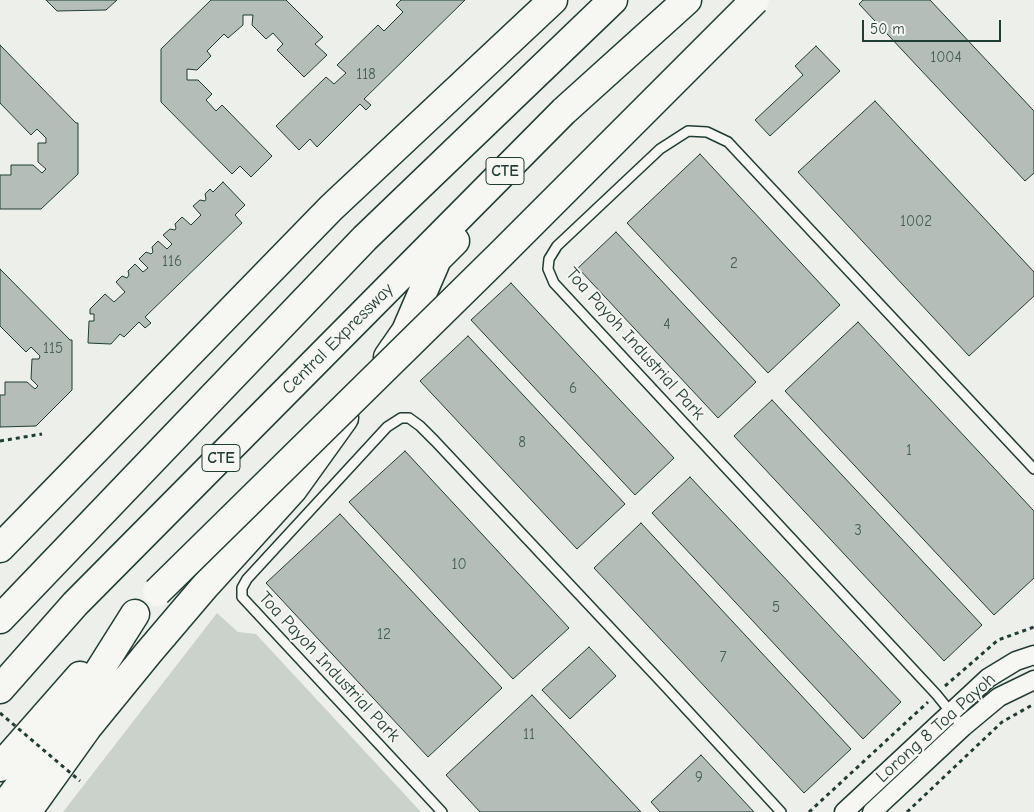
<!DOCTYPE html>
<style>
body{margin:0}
#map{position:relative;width:1034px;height:812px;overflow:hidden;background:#edefea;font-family:"Comic Neue",sans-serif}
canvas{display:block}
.scale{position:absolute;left:862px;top:20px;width:139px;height:22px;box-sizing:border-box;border:2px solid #1f3d34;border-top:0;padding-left:6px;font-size:15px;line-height:18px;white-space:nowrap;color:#1f3d34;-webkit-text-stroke:4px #f6f6f2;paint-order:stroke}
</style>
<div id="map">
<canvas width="1034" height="812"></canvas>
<div class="scale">50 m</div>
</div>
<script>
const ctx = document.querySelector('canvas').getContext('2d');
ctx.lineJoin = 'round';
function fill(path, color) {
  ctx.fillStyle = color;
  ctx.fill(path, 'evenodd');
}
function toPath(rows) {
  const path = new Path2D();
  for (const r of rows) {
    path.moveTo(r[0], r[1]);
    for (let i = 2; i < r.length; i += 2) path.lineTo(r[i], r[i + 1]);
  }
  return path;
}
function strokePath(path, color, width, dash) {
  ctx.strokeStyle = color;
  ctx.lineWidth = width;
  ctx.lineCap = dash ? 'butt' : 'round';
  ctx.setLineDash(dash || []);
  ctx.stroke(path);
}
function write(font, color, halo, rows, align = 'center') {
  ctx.font = font + ' "Comic Neue",sans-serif';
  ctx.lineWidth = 4;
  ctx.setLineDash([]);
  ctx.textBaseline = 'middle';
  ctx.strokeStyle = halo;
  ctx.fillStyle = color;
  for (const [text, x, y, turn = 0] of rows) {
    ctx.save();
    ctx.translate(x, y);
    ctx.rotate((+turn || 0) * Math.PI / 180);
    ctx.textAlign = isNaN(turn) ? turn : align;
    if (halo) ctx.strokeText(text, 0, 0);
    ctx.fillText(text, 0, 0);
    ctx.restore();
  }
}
fill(toPath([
 [217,613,238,632,256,634,421,812,63,812]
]), '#cbd2cc');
const building = toPath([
 [46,0,117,0,106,10,57,11,46,0],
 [211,0,286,0,323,37,315,44,327,55,304,77,277,50,283,44,273,33,266,39,252,25,253,15,243,15,243,25,228,38,224,34,207,51,211,56,197,70,187,69,187,80,198,80,212,94,206,100,216,111,222,105,272,156,251,177,240,166,232,174,161,102,161,49,211,0],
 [401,0,465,0,364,99,371,105,366,110,360,104,317,147,310,139,299,150,276,126,326,77,334,84,346,73,337,65,378,25,384,31,403,12,396,5,401,0],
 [863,0,930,0,1034,111,1034,173,1025,181,859,4,863,0],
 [0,45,76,123,78,123,78,174,41,209,0,209,0,175,11,175,11,165,33,165,42,173,46,169,38,162,38,143,46,143,46,138,37,129,31,135,0,103,0,45],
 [816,46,840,71,770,136,755,120,803,75,795,66,816,46],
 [875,101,1034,272,1034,296,969,356,798,172,875,101],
 [700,154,840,305,768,373,627,223,700,154],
 [223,182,245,205,235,215,242,223,145,317,151,323,145,328,139,322,124,337,120,334,111,344,88,343,89,321,94,321,94,314,90,314,90,309,105,294,114,302,125,292,116,282,122,276,127,278,129,275,128,271,135,264,143,272,148,268,139,259,146,252,151,254,153,252,152,247,158,241,167,249,172,244,163,235,170,229,175,230,176,228,175,224,182,217,191,225,201,215,193,206,200,200,205,201,206,199,205,194,210,189,213,192,223,182],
 [616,232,756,382,718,418,578,268,616,232],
 [0,269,70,340,72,340,72,390,36,426,0,427,0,395,5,395,5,382,27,382,35,389,38,386,31,379,32,359,39,359,40,356,31,347,26,352,0,326,0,269],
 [511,283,674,458,635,495,471,320,511,283],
 [858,322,1034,511,1034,578,994,615,785,391,858,322],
 [468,336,625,504,577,549,420,381,468,336],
 [772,400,982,625,944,661,734,436,772,400],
 [405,451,569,628,513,679,349,502,405,451],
 [690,477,901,702,863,739,652,513,690,477],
 [340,514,502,688,428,757,266,583,340,514],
 [641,523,851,749,804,793,594,568,641,523],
 [589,647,616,676,570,719,542,690,589,647],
 [532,695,641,812,480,812,446,775,532,695],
 [701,755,754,812,660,812,651,802,701,755]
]);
fill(building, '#b4bdb8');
strokePath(building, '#1f3d34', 1);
const lane = toPath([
 [963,727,936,694,554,283,548,269,549,259,557,246,660,149,688,131,707,132,728,142,1034,469],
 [442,812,242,597,242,588,247,579,387,427,401,418,409,418,420,426,435,441,665,686,781,812]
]);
const street = toPath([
 [844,812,988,678,1016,661,1034,655],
 [872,812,963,727,999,697,1034,680]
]);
const highway = toPath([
 [388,357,406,331,437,259,455,241],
 [0,548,331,208,553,0],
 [0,619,365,238,613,0],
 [0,689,75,604,564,111,687,0],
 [0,767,80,676],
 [0,811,60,733,135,614],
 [27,812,87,728,149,652,206,585,293,489,344,418]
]);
strokePath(lane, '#1f3d34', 12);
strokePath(street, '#1f3d34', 21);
strokePath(highway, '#1f3d34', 31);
strokePath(toPath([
 [0,441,42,434],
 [945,686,998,640,1034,627],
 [809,812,928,702],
 [907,812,1002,722,1034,704]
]), '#1f3d34', 3, [4, 4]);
strokePath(lane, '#f6f6f2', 9);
strokePath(street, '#f6f6f2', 18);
strokePath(highway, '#f6f6f2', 28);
const highwayBridge = toPath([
 [157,592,500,255,755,0]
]);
strokePath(highwayBridge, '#1f3d34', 31, []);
strokePath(toPath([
 [0,713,80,781]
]), '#1f3d34', 3, [4, 4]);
strokePath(highwayBridge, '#f6f6f2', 28);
write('15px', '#445d55', null, [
 ["1004",946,58],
 ["118",366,75],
 ["1002",916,222],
 ["116",172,262],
 ["2",734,264],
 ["4",667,325],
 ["115",53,349],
 ["6",573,389],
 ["8",522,443],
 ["1",909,451],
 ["3",858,531],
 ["10",459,565],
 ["5",776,608],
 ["12",384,635],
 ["7",723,658],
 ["11",529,735],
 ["9",699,778]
]);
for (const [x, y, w] of [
 [505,171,38],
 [221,458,38]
]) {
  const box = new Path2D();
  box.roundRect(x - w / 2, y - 13.5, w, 27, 4);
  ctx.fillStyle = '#f6f6f2';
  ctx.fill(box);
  strokePath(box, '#1f3d34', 1);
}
write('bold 16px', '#1f3d34', null, [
 ["CTE",505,171],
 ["CTE",221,458]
]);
write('18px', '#1f3d34', '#f6f6f2', [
 ["Central Expressway",338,339,-45],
 ["Toa Payoh Industrial Park",635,344,48],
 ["Toa Payoh Industrial Park",329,667,47],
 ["Lorong 8 Toa Payoh",936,728,-42]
]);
</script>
